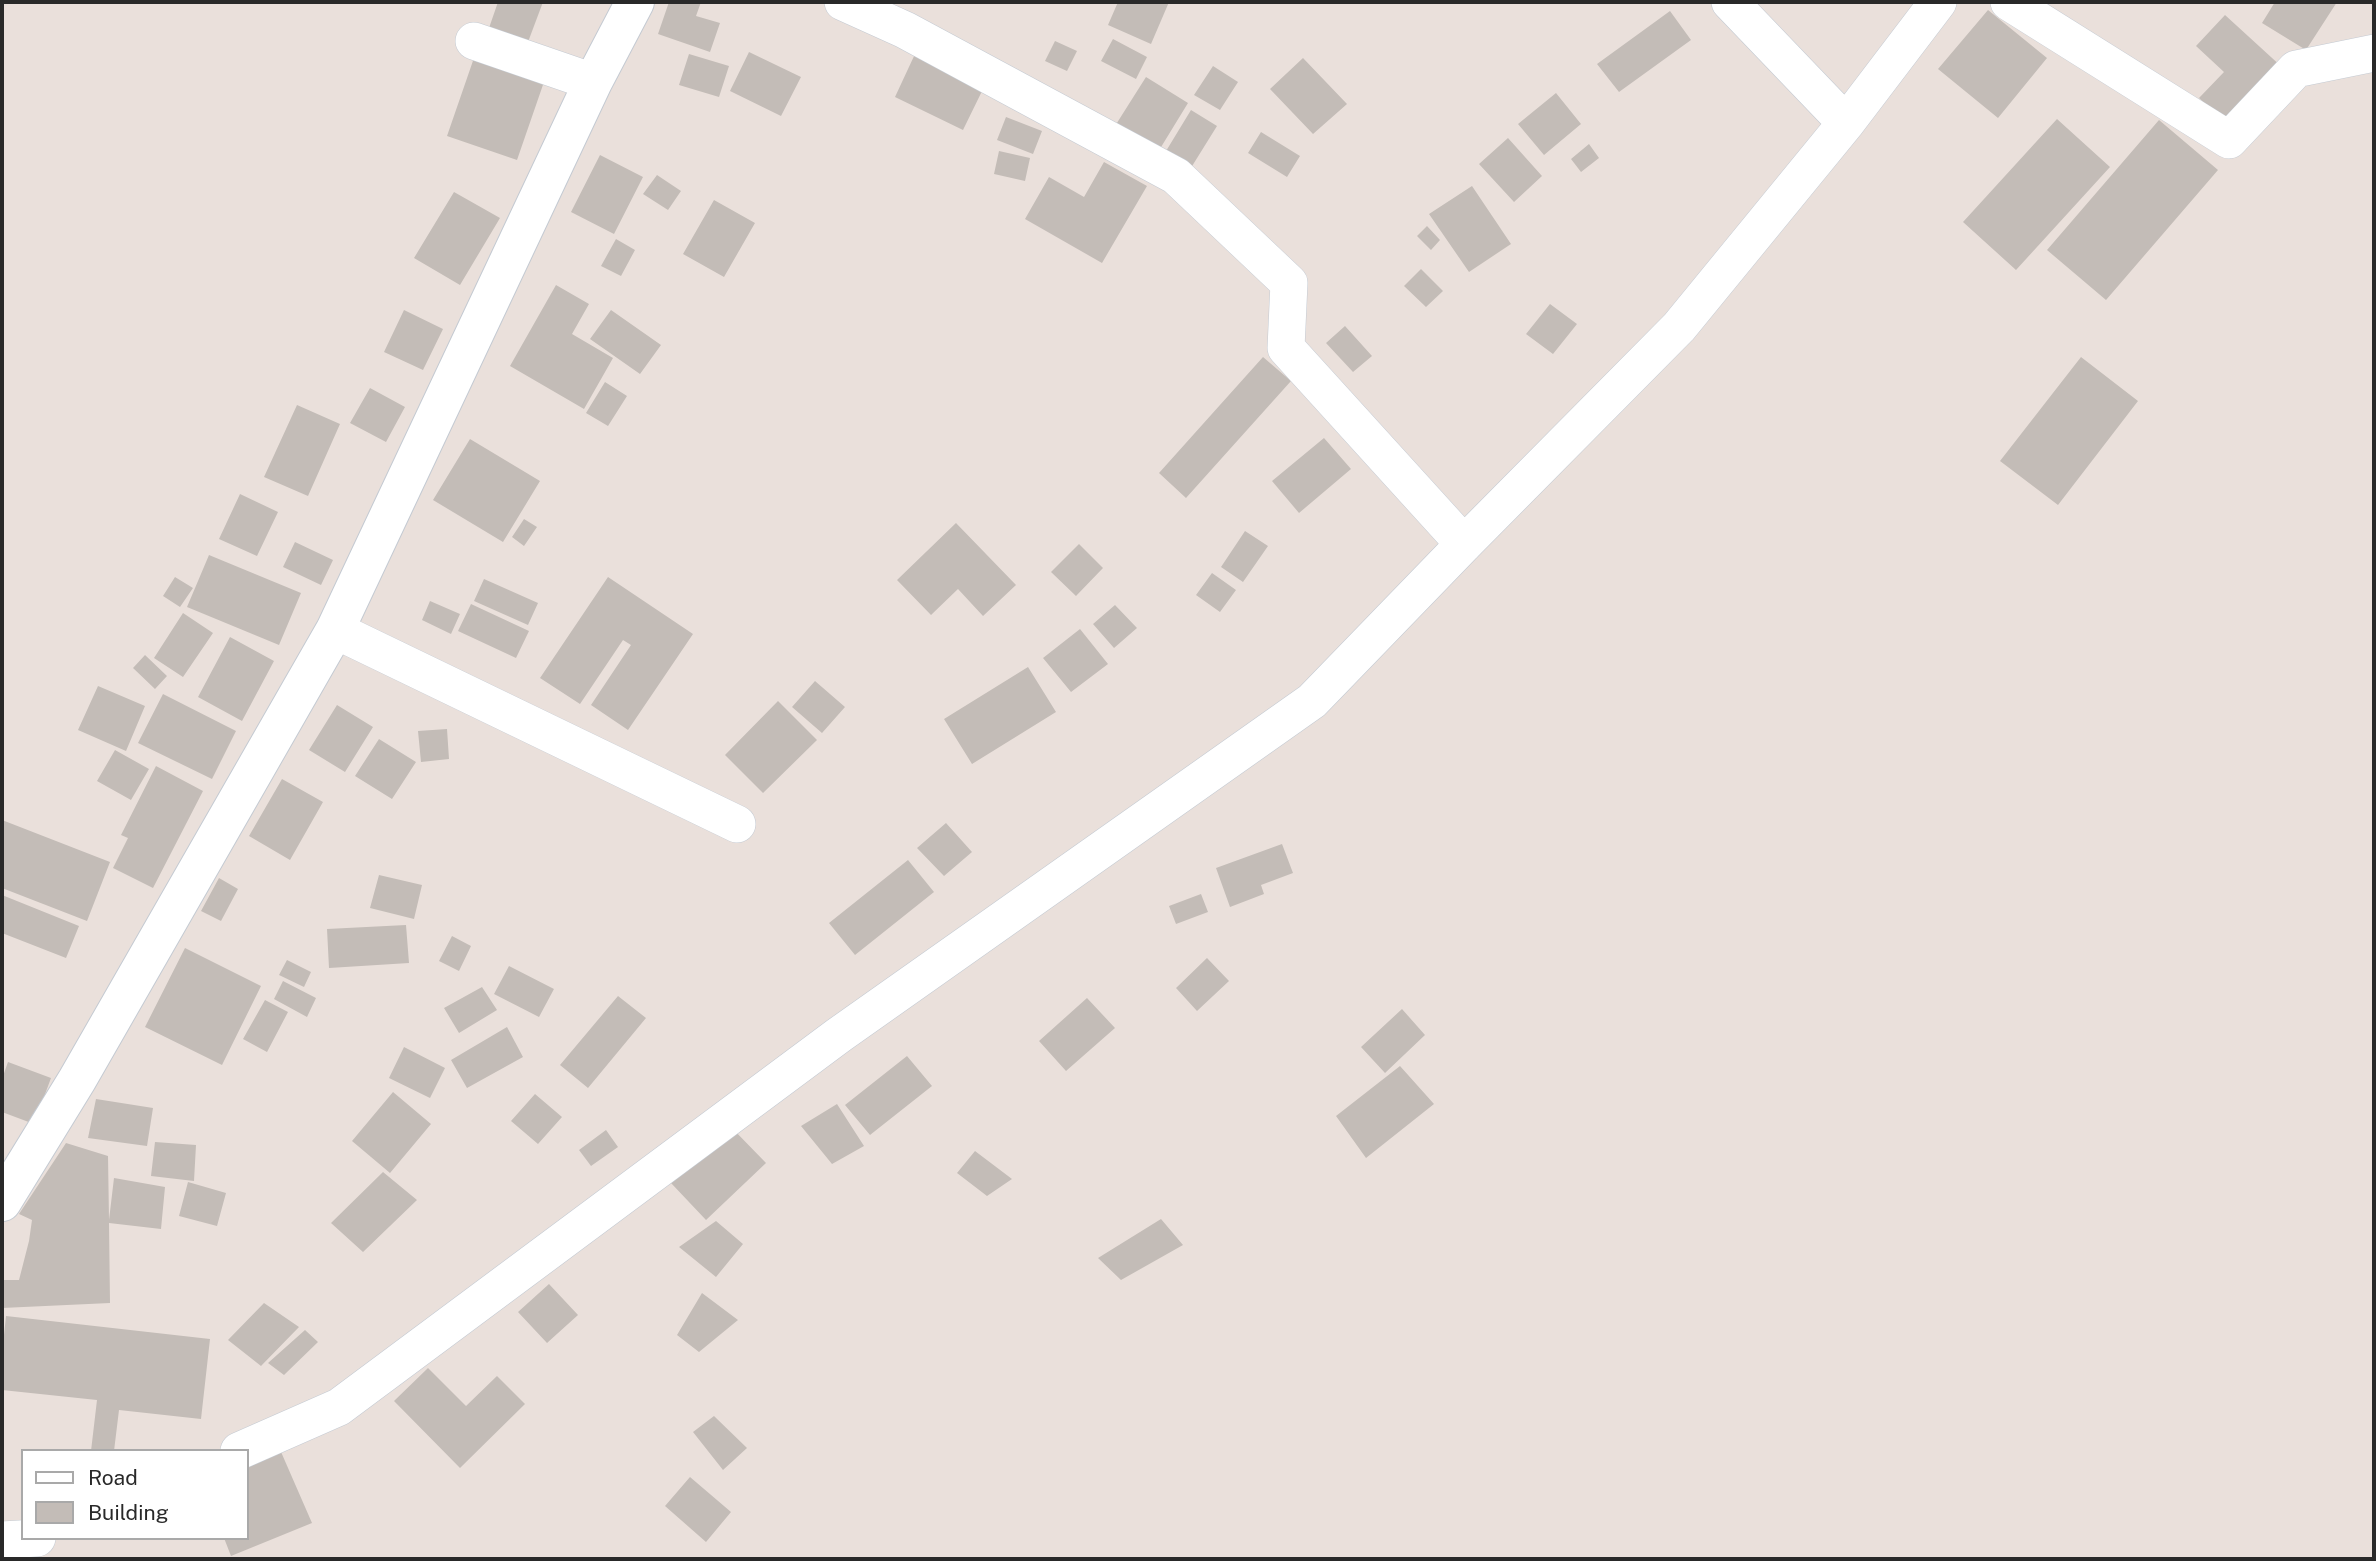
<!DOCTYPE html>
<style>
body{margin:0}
#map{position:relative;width:2376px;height:1561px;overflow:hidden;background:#eae0db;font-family:"Public Sans",sans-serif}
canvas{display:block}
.frame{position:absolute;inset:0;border:4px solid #292929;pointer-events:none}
.legend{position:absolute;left:21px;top:1449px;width:228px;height:91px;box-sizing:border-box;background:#fff;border:2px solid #a9a9a9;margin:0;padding:9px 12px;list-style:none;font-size:21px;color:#292929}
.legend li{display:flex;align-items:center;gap:14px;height:35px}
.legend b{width:35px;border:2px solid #a9a9a9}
</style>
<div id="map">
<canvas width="2376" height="1561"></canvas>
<div class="frame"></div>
<ul class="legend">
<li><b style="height:9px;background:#fff"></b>Road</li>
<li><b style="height:19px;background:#c3bcb7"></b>Building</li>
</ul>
</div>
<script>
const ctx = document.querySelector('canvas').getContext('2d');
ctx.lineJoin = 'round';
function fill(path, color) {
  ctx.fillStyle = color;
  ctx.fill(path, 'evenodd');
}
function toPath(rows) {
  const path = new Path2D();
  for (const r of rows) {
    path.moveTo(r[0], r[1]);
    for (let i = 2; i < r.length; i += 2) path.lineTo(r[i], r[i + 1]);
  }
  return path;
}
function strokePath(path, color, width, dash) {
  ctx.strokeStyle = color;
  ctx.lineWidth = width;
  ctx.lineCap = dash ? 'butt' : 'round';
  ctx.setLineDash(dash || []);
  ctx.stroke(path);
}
fill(toPath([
 [498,2,543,2,528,42,489,28],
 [669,2,701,2,696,16,720,23,710,52,658,34],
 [1118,2,1169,2,1151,44,1108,25],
 [2275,2,2337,2,2306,50,2262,23],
 [1988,10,2047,58,1998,118,1938,69],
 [1670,11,1691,40,1619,92,1597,64],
 [2225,15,2283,68,2229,126,2199,98,2224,72,2196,46],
 [1113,39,1147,57,1136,79,1101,61],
 [1055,41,1077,51,1067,71,1045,61],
 [749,52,801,77,781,116,730,91],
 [689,54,729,66,719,97,679,85],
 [915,54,984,87,963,130,895,97],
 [475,55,545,79,517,160,447,136],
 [1303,58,1347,104,1313,134,1270,89],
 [1213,66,1238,82,1220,110,1194,95],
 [1146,77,1188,103,1158,152,1115,126],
 [1556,93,1581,124,1544,155,1518,124],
 [1191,110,1217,126,1189,171,1163,156],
 [1006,117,1042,131,1033,154,997,140],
 [2057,119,2110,167,2016,270,1963,222],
 [2159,120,2218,170,2106,300,2047,250],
 [1261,132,1300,156,1287,177,1248,153],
 [1508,138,1542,176,1514,202,1479,164],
 [1589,144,1599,158,1581,172,1571,159],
 [999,151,1030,158,1025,181,994,174],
 [600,155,643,177,614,234,571,212],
 [1104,162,1147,186,1102,263,1025,219,1049,177,1084,197],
 [657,175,681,191,668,210,643,194],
 [1472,186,1511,244,1469,272,1429,214],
 [454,192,500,218,460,285,414,258],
 [714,200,755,223,724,277,683,254],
 [1427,226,1440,240,1431,250,1417,236],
 [616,239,635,250,621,276,601,266],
 [1421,269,1443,291,1426,307,1404,286],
 [556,285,589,304,572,334,613,358,584,409,510,366],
 [1550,304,1577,324,1553,354,1526,334],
 [404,310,443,329,423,370,384,352],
 [611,310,661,345,640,374,590,339],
 [1345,326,1372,356,1353,372,1326,343],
 [1263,357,1291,381,1186,498,1159,473],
 [2081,357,2138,401,2058,505,2000,461],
 [605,382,627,396,608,426,586,413],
 [370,388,405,407,386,442,350,423],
 [297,405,340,424,308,496,264,477],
 [1324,438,1351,469,1299,513,1272,481],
 [470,439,540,481,503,542,433,500],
 [240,494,278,512,257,556,219,539],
 [524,519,537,527,524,546,512,537],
 [956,523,1016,585,983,616,958,589,931,615,897,580],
 [1245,531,1268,546,1243,582,1221,567],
 [295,542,333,560,321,585,283,567],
 [1079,544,1103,568,1076,596,1051,572],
 [209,555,301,593,279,645,187,607],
 [1212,573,1236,590,1220,612,1196,595],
 [175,577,193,588,180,607,163,596],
 [608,577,693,634,628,730,591,705,631,645,623,640,580,704,540,678],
 [484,579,538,603,528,625,474,601],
 [430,601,460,614,451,634,422,620],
 [471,604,529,631,516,658,458,631],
 [1115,605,1137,628,1114,648,1093,624],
 [183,613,213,633,183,677,154,658],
 [1080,629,1108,664,1071,692,1043,658],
 [230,637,274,661,242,721,198,697],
 [145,655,167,676,155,689,133,668],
 [1028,667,1056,712,972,764,944,719],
 [815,681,845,707,822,733,792,707],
 [98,686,145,706,126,751,78,730],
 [163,694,236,731,212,779,138,743],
 [778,701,817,740,763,793,725,755],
 [337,705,373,727,345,772,309,750],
 [447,729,449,759,421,762,418,731],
 [379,739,416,762,392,799,355,776],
 [115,750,149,769,131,800,97,781],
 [156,766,203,791,153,888,113,868,128,838,121,835],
 [282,779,323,802,290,860,249,836],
 [2,820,110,862,87,921,2,888],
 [946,823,972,852,944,876,917,848],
 [1282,844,1293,873,1261,885,1264,894,1230,907,1216,868],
 [908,860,934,892,855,955,829,923],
 [379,875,422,885,414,919,370,908],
 [219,878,238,889,221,921,201,911],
 [1201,894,1208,912,1176,924,1169,906],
 [2,895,79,926,66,958,2,933],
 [406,925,409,963,329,968,327,929],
 [452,936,471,946,459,971,439,961],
 [185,948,261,986,222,1065,145,1027],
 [1207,958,1229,981,1197,1011,1176,988],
 [287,960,311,972,304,987,279,975],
 [509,966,554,989,539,1017,494,994],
 [283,981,316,998,307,1017,274,999],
 [482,987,497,1010,459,1033,444,1008],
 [618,996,646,1018,588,1088,560,1065],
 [1087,998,1115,1028,1066,1071,1039,1041],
 [265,1000,288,1012,267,1052,243,1039],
 [1402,1009,1425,1035,1385,1073,1361,1047],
 [507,1027,523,1057,467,1088,451,1060],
 [404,1047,445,1068,430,1098,389,1078],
 [907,1056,932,1086,870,1135,845,1105],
 [8,1062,51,1078,34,1124,2,1112,2,1079],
 [1400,1066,1434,1104,1366,1158,1336,1116],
 [393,1092,431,1124,390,1173,352,1141],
 [535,1094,562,1117,538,1144,511,1121],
 [96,1099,153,1108,147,1146,88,1138],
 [837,1104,864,1146,832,1164,801,1126],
 [731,1127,766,1163,706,1220,671,1183],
 [606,1130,618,1147,591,1166,579,1150],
 [155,1142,196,1145,194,1181,151,1176],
 [66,1143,108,1156,109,1220,114,1178,165,1187,161,1229,109,1223,110,1303,2,1308,2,1280,19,1280,29,1241,32,1220,19,1214],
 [975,1151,1012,1179,987,1196,957,1173],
 [383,1172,417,1200,363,1252,331,1223],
 [188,1182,226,1193,217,1226,179,1216],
 [1161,1219,1183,1245,1121,1280,1098,1258],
 [716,1221,743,1244,716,1277,679,1247],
 [549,1284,578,1315,547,1343,518,1312],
 [702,1293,738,1320,699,1352,677,1335],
 [264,1303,299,1327,261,1366,228,1340],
 [6,1316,210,1339,201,1419,119,1410,114,1451,91,1451,97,1400,2,1390,2,1354],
 [305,1330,318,1342,284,1375,268,1363],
 [428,1368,466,1406,497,1376,525,1404,460,1468,394,1401],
 [714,1416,747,1448,723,1470,693,1432],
 [278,1445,312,1523,231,1556,224,1538,247,1538,247,1458],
 [690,1477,731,1512,706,1542,665,1506]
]), '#c3bcb7');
const minor = toPath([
 [843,2,905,30,1176,176,1289,283,1286,348,1464,544],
 [1730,2,1846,123],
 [2009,2,2229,140,2296,69,2374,53],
 [474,41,593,82],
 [335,630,737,824],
 [239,1451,339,1407,839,1035,1312,701,1464,544,1679,327,1846,123,1938,2],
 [2,1540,37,1538]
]);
const tertiary = toPath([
 [2,1202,77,1080,335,630,593,82,635,2]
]);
strokePath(minor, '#c4cad2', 38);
strokePath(tertiary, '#c4cad2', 40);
strokePath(minor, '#fff', 37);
strokePath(tertiary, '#fff', 38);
</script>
